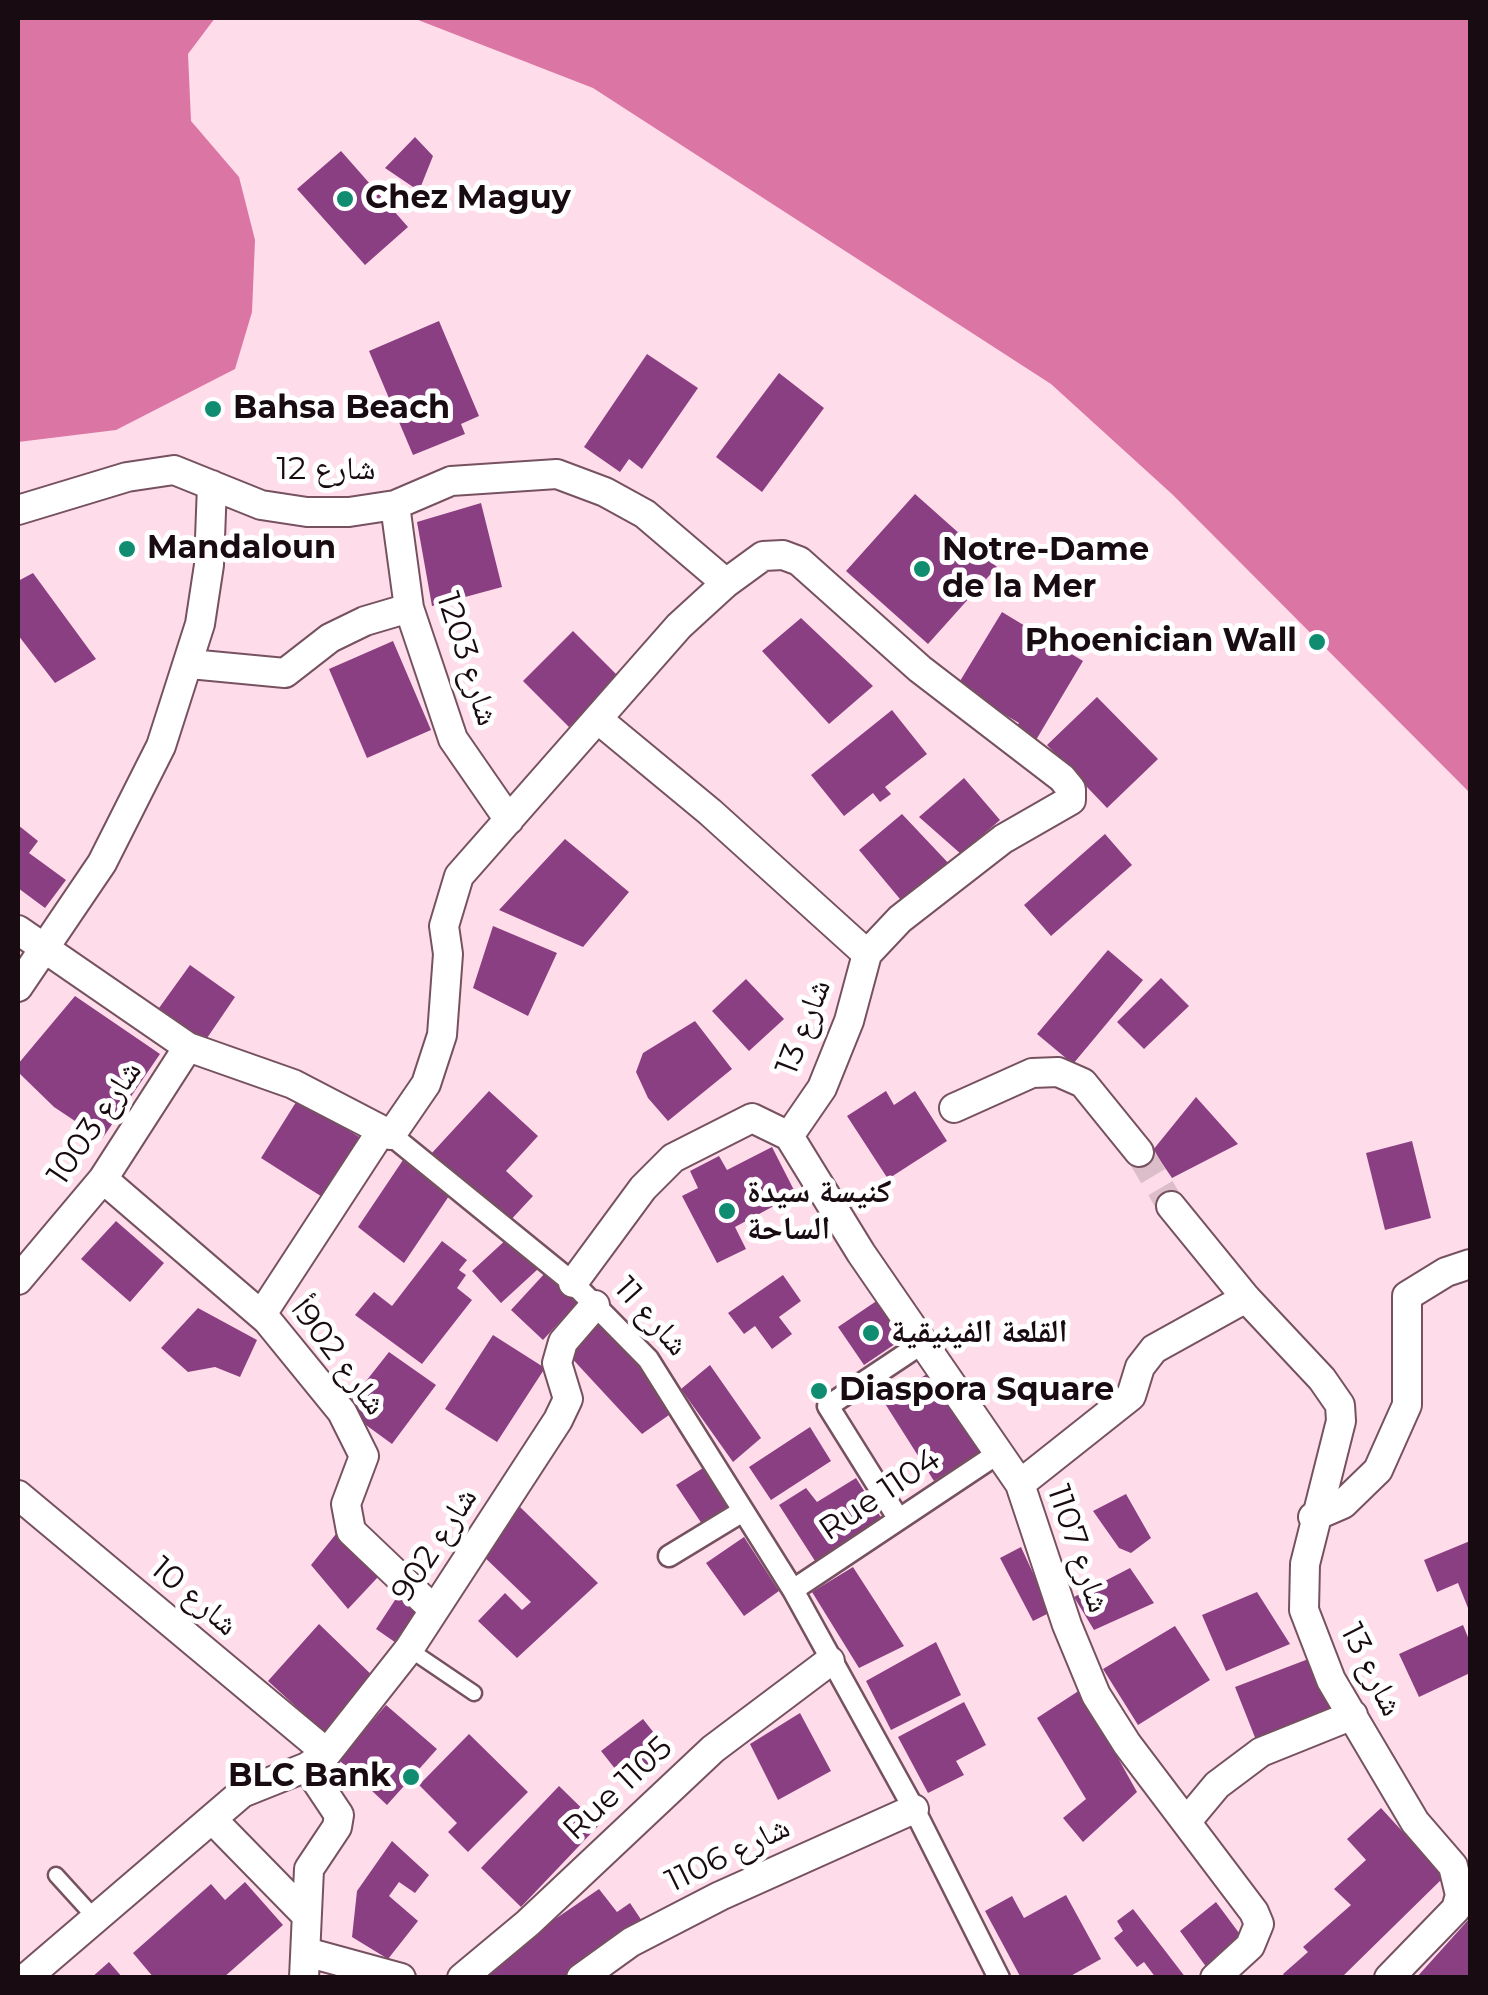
<!DOCTYPE html>
<meta charset="utf-8">
<style>
body{margin:0}
#map{position:relative;width:1488px;height:1995px;overflow:hidden;background:#ffdcea;font-family:Montserrat,sans-serif}
canvas{display:block}
.frame{position:absolute;inset:0;border:20px solid #190b12;pointer-events:none}
</style>
<div id="map">
<canvas width="1488" height="1995"></canvas>
<div class="frame"></div>
</div>
<script>
const ctx = document.querySelector('canvas').getContext('2d');
ctx.lineJoin = 'round';
function fill(path, color) {
  ctx.fillStyle = color;
  ctx.fill(path, 'evenodd');
}
function toPath(rows) {
  const path = new Path2D();
  for (const r of rows) {
    path.moveTo(r[0], r[1]);
    for (let i = 2; i < r.length; i += 2) path.lineTo(r[i], r[i + 1]);
  }
  return path;
}
function strokePath(path, color, width, dash) {
  ctx.strokeStyle = color;
  ctx.lineWidth = width;
  ctx.lineCap = dash ? 'butt' : 'round';
  ctx.setLineDash(dash || []);
  ctx.stroke(path);
}
function write(font, color, halo, rows, align = 'center') {
  ctx.font = font + ' Montserrat,"Noto Naskh Arabic",sans-serif';
  ctx.lineWidth = 10;
  ctx.setLineDash([]);
  ctx.textBaseline = 'middle';
  ctx.strokeStyle = halo;
  ctx.fillStyle = color;
  for (const [text, x, y, turn = 0] of rows) {
    ctx.save();
    ctx.translate(x, y);
    ctx.rotate((+turn || 0) * Math.PI / 180);
    ctx.textAlign = isNaN(turn) ? turn : align;
    if (halo) ctx.strokeText(text, 0, 0);
    ctx.fillText(text, 0, 0);
    ctx.restore();
  }
}
fill(toPath([
 [18,18,215,18,188,54,191,121,239,177,255,240,252,312,235,369,116,430,18,442],
 [413,18,1470,18,1470,793,1173,495,1051,384,593,88]
]), '#da75a4');
fill(toPath([
 [415,137,433,156,419,191,385,168],
 [341,151,408,227,365,265,297,189],
 [439,321,479,416,461,424,465,434,413,455,369,351],
 [647,354,698,388,642,469,629,459,620,472,584,447],
 [779,373,824,408,762,492,716,457],
 [915,494,997,567,928,644,846,571],
 [481,503,502,587,432,606,417,522],
 [33,573,96,659,55,683,18,635,18,581],
 [1002,612,1083,661,1036,740,1015,728,1019,723,957,686],
 [801,618,873,686,829,724,762,651],
 [573,631,619,677,569,727,523,681],
 [393,641,431,730,367,758,329,669],
 [1097,697,1158,759,1107,808,1047,745],
 [892,710,927,754,885,787,891,794,880,802,873,793,844,816,811,775],
 [964,778,1000,820,961,854,919,817],
 [902,814,952,867,905,905,859,850],
 [18,825,38,841,29,853,66,880,45,908,18,888],
 [1105,834,1132,865,1051,936,1024,905],
 [565,839,629,892,583,947,499,910],
 [493,926,557,953,528,1016,473,988],
 [1108,950,1143,980,1073,1064,1037,1034],
 [190,965,235,997,205,1041,159,1008],
 [1161,978,1189,1006,1144,1049,1117,1022],
 [746,979,784,1019,749,1051,712,1011],
 [75,996,160,1054,102,1139,54,1107,18,1072,18,1064],
 [695,1021,732,1069,668,1121,648,1098,636,1072,643,1053],
 [489,1091,538,1136,506,1171,533,1196,507,1224,431,1154],
 [886,1091,894,1105,915,1091,947,1141,888,1179,847,1116],
 [1196,1097,1238,1144,1172,1178,1153,1150],
 [298,1099,364,1140,327,1200,261,1158],
 [1412,1141,1431,1218,1385,1230,1366,1153],
 [772,1147,796,1194,735,1227,746,1249,717,1263,682,1196,698,1188,690,1171,719,1156,727,1170],
 [403,1160,451,1193,404,1263,358,1227],
 [116,1221,164,1263,130,1302,81,1259],
 [509,1237,538,1269,501,1303,472,1271],
 [442,1241,467,1260,459,1270,466,1275,457,1288,472,1300,422,1364,355,1315,374,1292,392,1306],
 [546,1272,578,1302,543,1340,511,1310],
 [783,1275,801,1301,779,1317,792,1334,772,1349,755,1326,744,1334,728,1313],
 [878,1300,904,1338,864,1365,838,1327],
 [198,1308,257,1340,240,1377,215,1367,188,1372,161,1348],
 [594,1319,626,1341,665,1398,669,1415,642,1434,566,1352],
 [493,1335,545,1368,497,1442,445,1409],
 [389,1352,436,1385,392,1444,344,1409],
 [710,1365,761,1438,733,1462,681,1389],
 [930,1372,981,1451,934,1481,884,1402],
 [810,1427,831,1461,771,1500,749,1467],
 [703,1468,728,1507,702,1524,676,1485],
 [856,1478,882,1519,815,1561,779,1505,806,1488,817,1502],
 [1126,1494,1151,1538,1131,1553,1119,1548,1093,1511],
 [520,1507,598,1583,517,1658,478,1621,505,1593,522,1610,531,1602,478,1551],
 [340,1529,378,1577,348,1609,311,1565],
 [744,1537,779,1591,744,1616,706,1563],
 [1470,1541,1470,1613,1458,1583,1437,1592,1424,1560],
 [1021,1547,1051,1612,1033,1621,1000,1558],
 [853,1567,904,1646,859,1668,812,1592],
 [1130,1568,1154,1603,1094,1630,1074,1597],
 [1257,1592,1290,1644,1226,1671,1202,1615],
 [397,1597,423,1615,402,1647,376,1629],
 [319,1624,377,1680,328,1736,268,1681],
 [1463,1625,1470,1642,1470,1673,1419,1697,1399,1654],
 [1175,1626,1210,1680,1138,1725,1103,1669],
 [936,1642,961,1695,891,1730,866,1681],
 [1311,1658,1334,1708,1258,1745,1235,1687],
 [1080,1690,1137,1792,1083,1842,1063,1818,1086,1799,1037,1718],
 [964,1702,986,1745,956,1761,964,1775,928,1793,898,1737],
 [386,1705,437,1749,387,1805,339,1760],
 [800,1713,831,1771,778,1800,750,1744],
 [643,1719,672,1756,631,1789,601,1751],
 [469,1734,528,1792,468,1852,448,1832,457,1823,419,1785],
 [559,1786,599,1825,521,1907,481,1868],
 [1381,1808,1444,1877,1341,1978,1286,1978,1283,1974,1308,1952,1303,1947,1351,1905,1334,1889,1366,1860,1347,1839],
 [392,1841,429,1875,415,1893,399,1882,389,1896,418,1921,388,1959,352,1937,357,1891],
 [245,1882,283,1925,223,1978,154,1978,133,1953,211,1884,225,1900],
 [599,1889,617,1912,630,1903,642,1921,564,1978,479,1978,504,1954],
 [1066,1895,1101,1959,1067,1978,1021,1978,985,1911,1012,1896,1024,1918],
 [1216,1902,1242,1937,1207,1968,1180,1931],
 [1133,1909,1186,1978,1156,1978,1144,1962,1137,1967,1114,1938,1123,1931,1117,1921],
 [1470,1918,1470,1978,1416,1978],
 [109,1962,123,1978,91,1978]
]), '#8b3f83');
strokePath(toPath([
 [1139,1152,1171,1206]
]), '#dcbdca', 28, [28, 14]);
const service = toPath([
 [409,1649,474,1693],
 [56,1875,96,1919]
]);
const pedestrian = toPath([
 [391,1135,573,1283,648,1359,793,1590,914,1809,999,1978],
 [898,1518,828,1406,924,1342],
 [669,1556,743,1511],
 [793,1590,1000,1452]
]);
const minor = toPath([
 [395,505,409,608,453,739,509,820],
 [18,510,127,477,174,470,261,505,307,512,349,512,395,505,451,481,557,474,605,492,645,514,726,583],
 [190,664,285,673,330,638,365,621,409,608],
 [600,721,710,812,867,954],
 [18,930,188,1047,293,1084,391,1135,426,1084,442,1035,448,954,444,926,459,876,679,626,726,583,763,556,783,555,799,561,920,669,1062,778,1071,789,1071,800,1003,839,900,919,867,954,849,1021,822,1088,789,1136,752,1118,673,1158,643,1188,573,1283],
 [18,987,102,863,161,746,200,624,209,565,212,485],
 [954,1108,1032,1073,1058,1072,1083,1083,1139,1152],
 [789,1136,861,1253,1020,1484,1067,1625,1096,1695,1127,1744,1254,1912,1259,1924,1250,1946,1215,1978],
 [103,1179,267,1320,342,1412,364,1456,346,1504,351,1531,434,1610],
 [1171,1206,1246,1298,1322,1379,1340,1405,1341,1421,1305,1564,1304,1610,1331,1680,1415,1822,1453,1866,1460,1895,1456,1909,1389,1978],
 [18,1280,103,1179,188,1047],
 [262,1314,382,1130],
 [1020,1484,1131,1396,1140,1367,1154,1349,1246,1298],
 [18,1495,327,1753],
 [1313,1517,1343,1504,1378,1470,1407,1405,1407,1296,1446,1272,1470,1264],
 [212,1819,305,1914],
 [1187,1821,1217,1785,1261,1752,1353,1715],
 [306,1952,401,1978],
 [26,1978,242,1793,307,1767,327,1753,409,1649,558,1420,568,1399,557,1363,563,1342,595,1305],
 [304,1978,309,1869,337,1827,339,1815,307,1767],
 [462,1978,528,1923,713,1749,830,1661],
 [581,1978,631,1942,720,1896,914,1809]
]);
strokePath(service, '#765261', 19);
strokePath(pedestrian, '#765261', 25);
strokePath(minor, '#765261', 32);
strokePath(service, '#fff', 14);
strokePath(pedestrian, '#fff', 20);
strokePath(minor, '#fff', 28);
for (const [x, y, r, color] of [
 [345,199,10,"#108c71"],
 [213,409,10,"#108c71"],
 [127,549,10,"#108c71"],
 [922,569,10,"#108c71"],
 [1317,642,10,"#108c71"],
 [727,1211,10,"#108c71"],
 [871,1333,10,"#108c71"],
 [819,1391,10,"#108c71"],
 [411,1777,10,"#108c71"]
]) {
  const dot = new Path2D();
  dot.arc(x, y, r, 0, 2 * Math.PI);
  ctx.fillStyle = color;
  ctx.fill(dot);
  strokePath(dot, '#fff', 4);
}
write('bold 32px', '#190b12', '#fff', [
 ["Chez Maguy",365,199],
 ["Bahsa Beach",233,409],
 ["Mandaloun",147,549],
 ["Notre-Dame",942,551],
 ["de la Mer",942,588],
 ["Phoenician Wall",1297,642,"right"],
 ["كنيسة سيدة",747,1193],
 ["الساحة",747,1230],
 ["القلعة الفينيقية",891,1333],
 ["Diaspora Square",839,1391],
 ["BLC Bank",391,1777,"right"]
], 'left');
write('32px', '#190b12', '#fff', [
 ["شارع 12",326,470],
 ["شارع 1203",467,659,72],
 ["شارع 13",804,1027,-69],
 ["شارع 1003",95,1123,-56],
 ["شارع 11",651,1317,48],
 ["شارع 902أ",338,1357,53],
 ["Rue 1104",880,1495,-34],
 ["شارع 902",435,1545,-57],
 ["شارع 1107",1078,1549,71],
 ["شارع 10",194,1597,40],
 ["شارع 13",1371,1670,63],
 ["Rue 1105",618,1789,-43],
 ["شارع 1106",728,1855,-26]
]);
</script>
